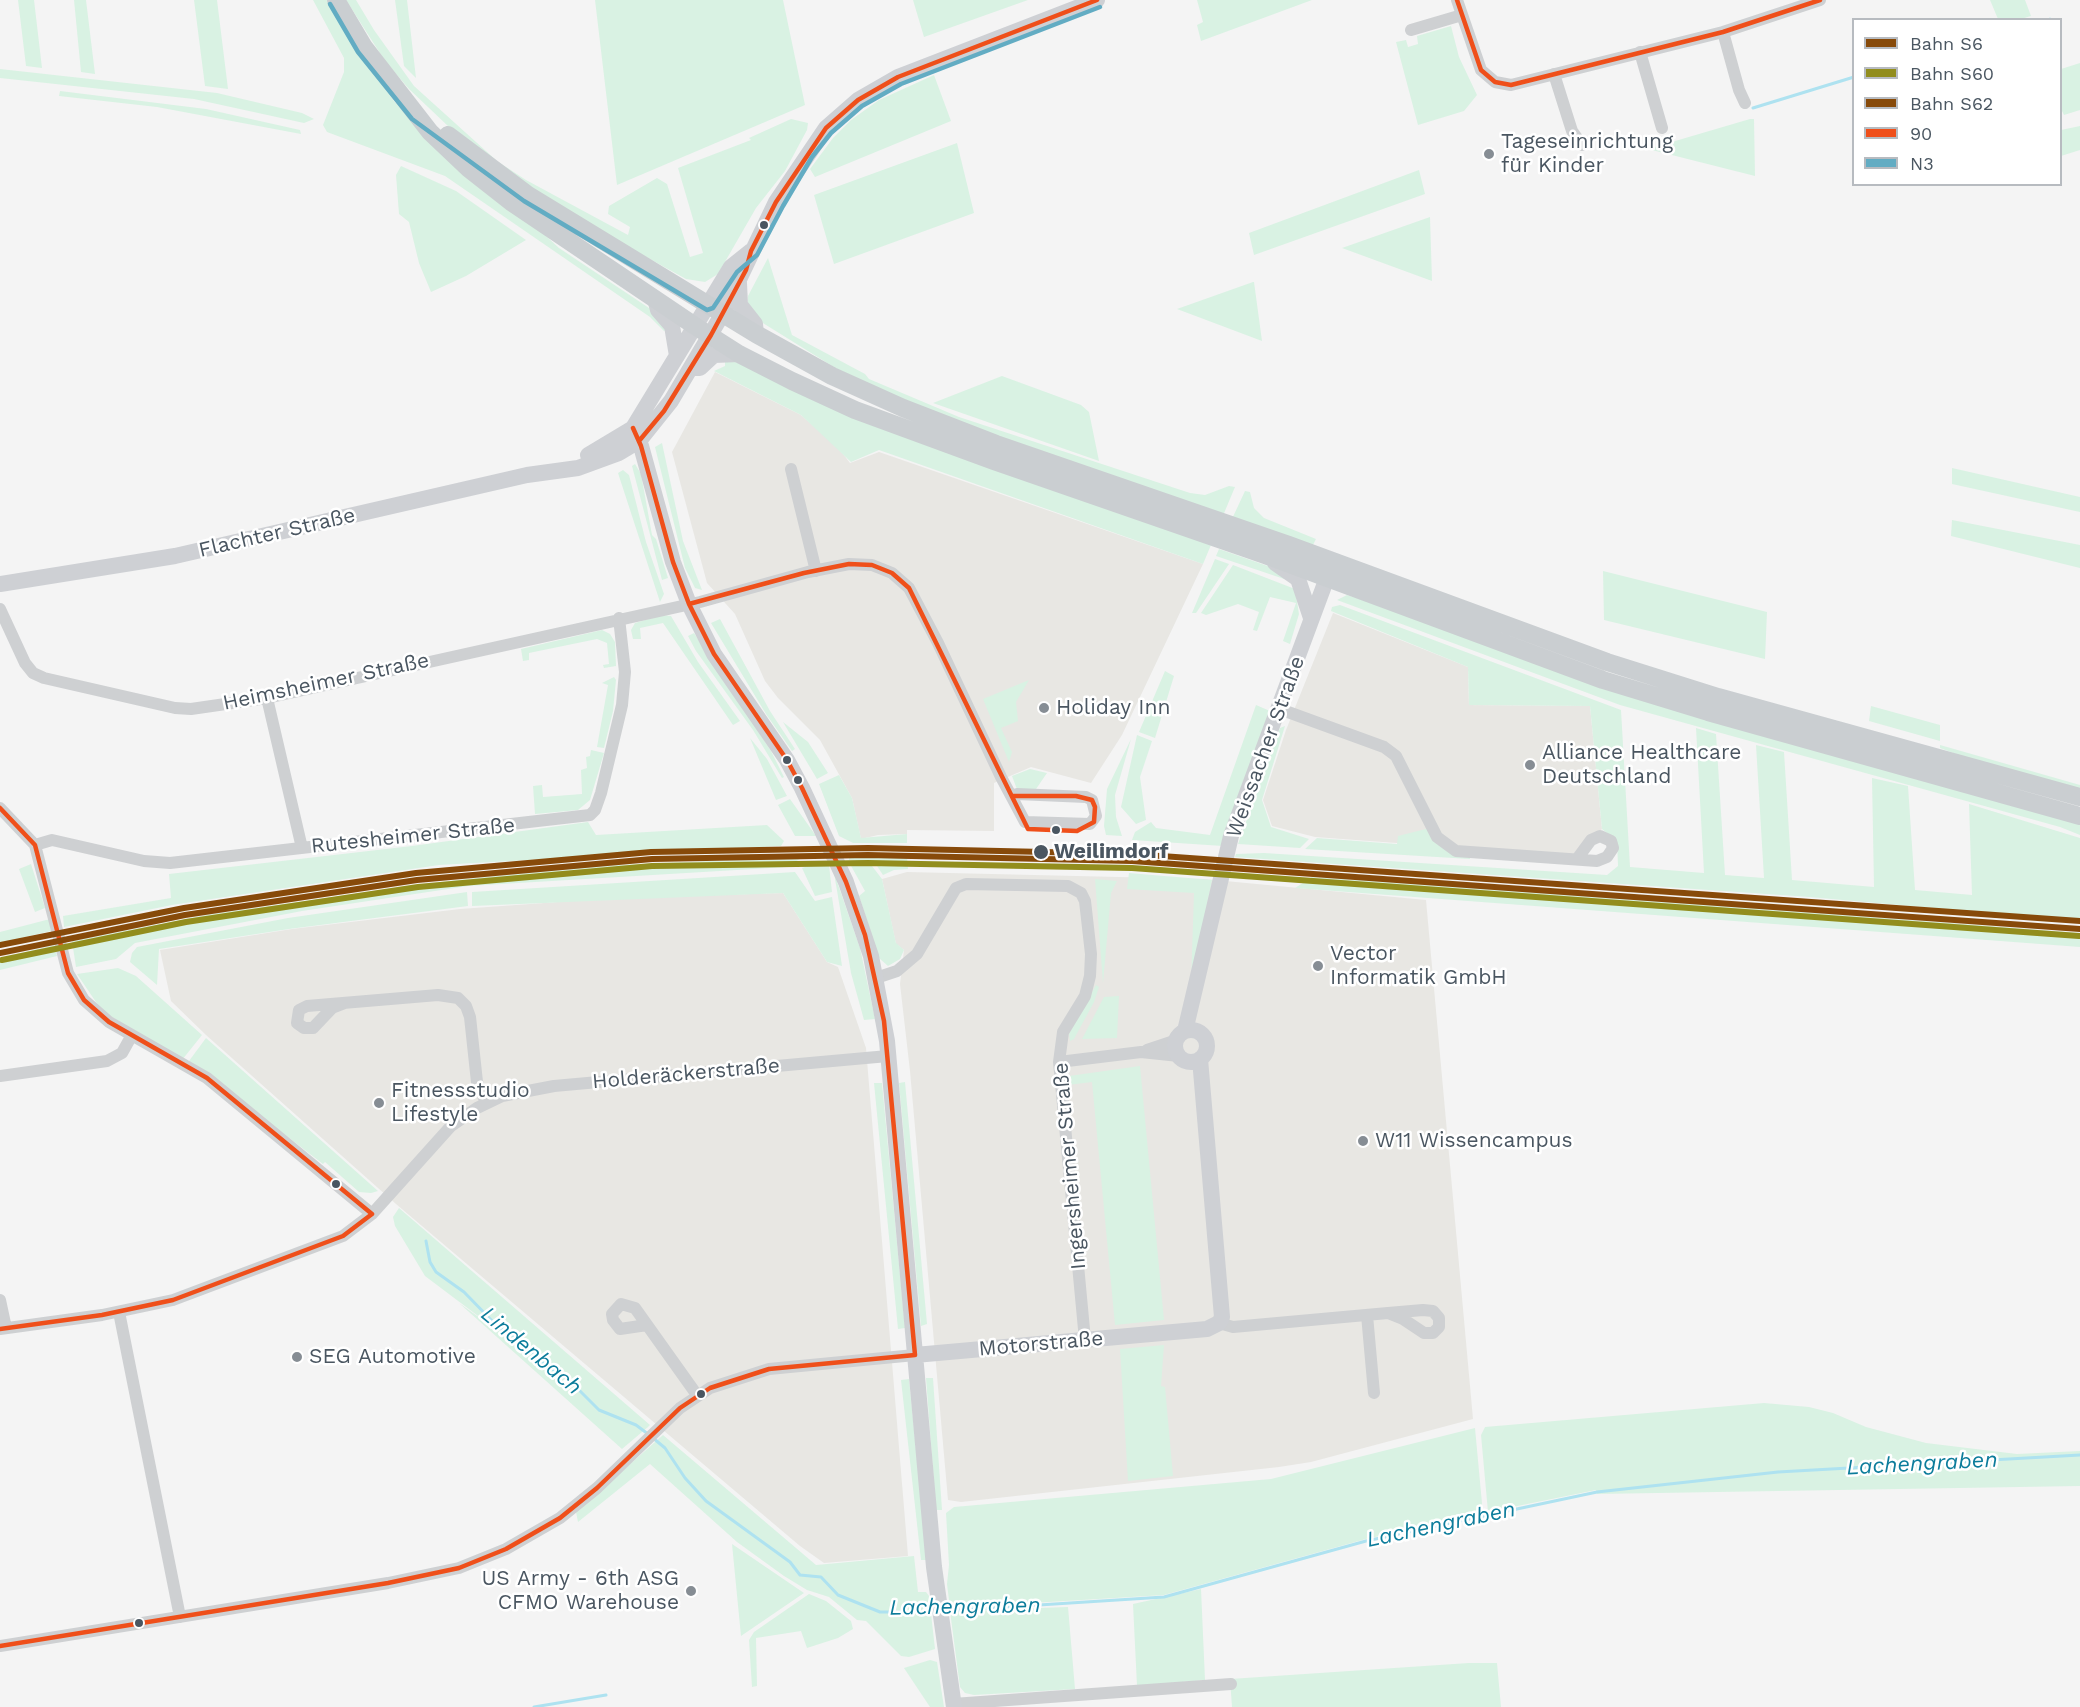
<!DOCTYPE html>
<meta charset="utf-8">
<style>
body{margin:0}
#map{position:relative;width:2080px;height:1707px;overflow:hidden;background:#f4f4f4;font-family:"Work Sans",sans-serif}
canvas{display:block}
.legend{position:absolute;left:1852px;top:18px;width:210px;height:168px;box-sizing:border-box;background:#fff;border:2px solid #b7bbc0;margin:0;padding:8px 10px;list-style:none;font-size:18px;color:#4a5661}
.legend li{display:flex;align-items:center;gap:12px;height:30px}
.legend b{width:30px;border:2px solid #b7bbc0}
</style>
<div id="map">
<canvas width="2080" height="1707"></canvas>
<ul class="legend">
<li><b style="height:8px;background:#874a0a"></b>Bahn S6</li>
<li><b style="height:8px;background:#928d1d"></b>Bahn S60</li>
<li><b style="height:8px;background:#874a0a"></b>Bahn S62</li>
<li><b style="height:8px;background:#ef4f1a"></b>90</li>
<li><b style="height:8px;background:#62acc3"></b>N3</li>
</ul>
</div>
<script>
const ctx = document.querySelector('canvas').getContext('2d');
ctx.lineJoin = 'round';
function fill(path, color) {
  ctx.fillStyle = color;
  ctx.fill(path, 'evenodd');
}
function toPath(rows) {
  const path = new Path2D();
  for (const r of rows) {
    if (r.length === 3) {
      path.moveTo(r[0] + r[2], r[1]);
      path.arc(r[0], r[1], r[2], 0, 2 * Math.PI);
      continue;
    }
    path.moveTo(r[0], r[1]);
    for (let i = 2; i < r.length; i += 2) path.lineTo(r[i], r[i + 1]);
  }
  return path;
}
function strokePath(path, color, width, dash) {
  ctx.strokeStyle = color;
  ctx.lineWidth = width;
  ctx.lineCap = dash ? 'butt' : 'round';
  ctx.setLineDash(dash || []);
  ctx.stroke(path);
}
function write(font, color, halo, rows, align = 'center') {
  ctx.font = font + ' "Work Sans",sans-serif';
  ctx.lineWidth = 5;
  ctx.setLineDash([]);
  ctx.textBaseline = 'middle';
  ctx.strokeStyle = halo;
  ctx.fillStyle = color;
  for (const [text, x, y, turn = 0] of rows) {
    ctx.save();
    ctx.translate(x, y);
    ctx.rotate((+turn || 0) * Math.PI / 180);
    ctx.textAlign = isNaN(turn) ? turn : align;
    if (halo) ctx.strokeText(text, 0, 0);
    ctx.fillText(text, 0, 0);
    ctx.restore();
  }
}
fill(toPath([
 [715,372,801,415,837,446,850,463,879,452,1203,564,1122,735,1091,783,1031,767,994,783,994,831,907,830,907,834,878,835,861,839,852,798,820,740,778,698,765,681,735,614,707,583,672,452],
 [1333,613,1468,667,1469,705,1590,706,1602,829,1573,856,1315,837,1272,826,1263,800,1286,730],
 [907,872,1204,879,1426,900,1473,1419,1311,1462,1279,1467,961,1502,948,1500,910,1071,900,984,904,950,896,944,882,879],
 [783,893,827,962,838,967,866,1048,908,1556,824,1563,800,1546,396,1204,206,1035,171,1001,160,950,292,929,460,909,614,898]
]), '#e8e7e3');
fill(toPath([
 [18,0,34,0,42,68,26,66],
 [74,0,86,0,95,74,81,72],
 [194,0,217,0,228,89,205,86],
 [313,0,328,0,354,44,394,101,447,157,532,223,559,248,658,314,668,329,664,331,650,317,445,176,327,132,323,125,344,72,344,58],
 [346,0,356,0,374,30,414,86,497,161,526,180,628,235,630,227,608,214,609,206,657,178,667,184,690,257,703,253,678,168,751,140,749,138,791,119,808,123,807,130,785,171,756,208,718,274,705,282,686,279,592,227,468,145,409,89,385,61],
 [395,0,407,0,416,78,404,66],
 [595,0,783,0,805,105,617,185],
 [913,0,1028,0,924,37],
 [1197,0,1312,0,1201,41,1197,25,1203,22],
 [1990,0,2025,0,2031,16,2021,19,1998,19],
 [1451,26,1459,57,1477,95,1464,111,1418,125,1396,42,1406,40,1408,47,1418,44,1417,36],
 [2080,63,2080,110,2064,115,2061,109,2061,69],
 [0,69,217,93,302,113,314,119,304,123,194,99,0,78],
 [934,75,951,121,815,177,810,169,833,138,851,120,879,100],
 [60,91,206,109,300,130,301,134,157,107,59,96],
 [1750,119,1754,119,1755,176,1648,149],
 [2080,126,2080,150,2061,156,2061,130],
 [957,143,974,213,834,264,814,195],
 [401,166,456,191,526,240,466,276,431,292,419,263,409,222,399,214,396,175],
 [1419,170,1425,194,1254,255,1249,233],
 [1430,217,1432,281,1342,248],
 [768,258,792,335,865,374,869,379,959,417,1190,493,1205,495,1229,486,1235,487,1222,518,944,419,845,374,758,320,748,310,748,296],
 [1254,282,1262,341,1177,309,1253,282],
 [725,358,1211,545,1203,564,879,450,851,462,801,415,714,371,725,366],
 [1002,376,1081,405,1089,412,1099,461,933,403],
 [662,443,683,541,702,590,695,588,685,568,655,447],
 [635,464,641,474,652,535,656,539,668,578,662,580,632,466],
 [1952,468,2080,497,2080,512,1952,484],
 [623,470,629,475,646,542,664,594,660,602,618,473],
 [1245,491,1250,492,1254,508,1264,518,1316,539,1312,547,1231,521],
 [1952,520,2080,545,2080,568,1951,536],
 [1219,549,1282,571,1296,583,1216,556],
 [1215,559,1229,564,1196,613,1192,613],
 [1233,565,1295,589,1299,614,1290,644,1283,641,1296,603,1270,597,1257,631,1253,630,1259,612,1238,604,1206,615,1201,613],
 [1603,571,1767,612,1765,659,1604,620],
 [1347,595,2080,821,2080,835,2060,827,1620,705,1337,600],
 [1340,605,1621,710,1630,867,1704,873,1696,728,1716,734,1725,875,1764,878,1756,745,1784,752,1792,880,1874,887,1872,778,1908,786,1915,890,1972,895,1969,804,2080,838,2080,921,1809,897,1235,857,1236,854,1264,853,1607,875,1618,866,1617,841,1602,829,1590,706,1469,705,1468,667,1331,611,1332,607],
 [662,615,671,616,698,662,740,721,733,725,663,623,640,628,641,639,633,639,631,630,635,623],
 [720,619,770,711,795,749,792,751,766,714,711,623],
 [602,630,610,634,615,642,616,666,604,668,603,665,609,664,607,643,597,639,529,653,529,660,523,661,521,649],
 [694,633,771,751,784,777,782,778,753,730,696,651,688,636],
 [1165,671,1174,676,1155,738,1139,732],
 [614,677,616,680,613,711,604,748,597,747,608,685,602,683],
 [1029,680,1016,702,1018,721,1001,728,1012,752,1009,762,983,699],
 [1256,705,1270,711,1223,846,1132,840,1135,832,1151,822,1156,828,1210,835],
 [1871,706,1940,725,1940,741,1869,721],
 [783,722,808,742,828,773,817,779],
 [1285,726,1262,800,1271,827,1309,839,1300,848,1238,844,1280,728],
 [1137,735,1152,741,1140,777,1146,820,1136,824,1121,807],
 [750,738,767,759,787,796,776,800],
 [1131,739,1115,795,1116,817,1122,836,1106,835,1104,826,1107,789],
 [1940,745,2080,785,2080,792,1961,756,1940,748],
 [591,750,604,753,590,800,578,810,535,814,533,786,542,785,543,797,582,794,581,770,587,768,586,757,590,756],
 [1030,769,1047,773,1034,792,1018,792,1012,776],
 [839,775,852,798,861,838,907,834,907,843,853,843,839,836,819,784],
 [790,799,816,836,795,836,778,805],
 [588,822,596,835,767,825,784,841,781,846,439,865,172,905,64,927,63,916,171,898,169,874,412,846],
 [1430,828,1470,855,1470,859,1305,849,1317,838,1397,844,1398,836],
 [803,857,787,867,468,886,302,911,135,943,116,959,76,967,72,941,211,914,456,880,594,866],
 [907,857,908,869,894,870,883,875,875,863,849,860,849,858],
 [864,863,872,866,882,879,896,943,904,950,900,959,888,966,879,958,859,896,865,891,850,864],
 [31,864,45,908,35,912,19,869],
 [814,864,829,865,832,892,815,896,802,868],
 [795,872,815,901,832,897,842,966,827,962,783,893,472,906,472,892],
 [834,873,860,948,875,1019,864,1020,851,973],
 [1129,873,1212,880,1191,983,1194,893,1127,889],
 [1312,877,1550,892,2080,933,2080,947,1295,888],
 [1095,879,1117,881,1111,893,1103,983],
 [467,892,468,906,289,929,159,949,157,985,130,962,132,953,137,947,288,918],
 [50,919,51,931,0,943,0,932],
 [54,945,57,956,0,970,0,958],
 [118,968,136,976,202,1035,182,1060,102,1011,77,974],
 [1096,985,1099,987,1094,1002,1074,1039,1070,1041,1069,1034],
 [1119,996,1117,1038,1082,1039,1104,997],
 [206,1038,378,1191,371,1193,359,1192,325,1162,323,1164,189,1061],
 [1140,1066,1164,1320,1115,1325,1092,1082,1068,1085,1069,1076],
 [905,1082,927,1324,921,1326,899,1083],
 [874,1083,882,1083,905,1328,898,1329],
 [399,1208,650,1425,648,1427,622,1449,459,1303,494,1328,425,1276,395,1226,393,1217],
 [1164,1345,1161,1386,1165,1387,1173,1476,1128,1481,1120,1349],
 [926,1378,933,1378,942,1510,936,1510],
 [909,1379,927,1560,921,1560,901,1380],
 [1764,1403,1809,1407,1833,1413,1866,1427,1926,1443,2017,1454,2080,1451,2080,1486,1597,1494,1596,1490,1488,1512,1481,1435,1485,1427],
 [1475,1428,1483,1514,1366,1539,1164,1595,950,1608,947,1584,949,1565,946,1513,954,1507,1271,1479],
 [663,1435,816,1565,914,1556,918,1592,926,1592,929,1596,935,1649,909,1657,901,1656,866,1621,857,1620,829,1597,807,1590,784,1576,737,1542,650,1464,578,1522,576,1512],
 [732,1544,804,1593,741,1636],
 [1201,1589,1205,1680,1137,1686,1133,1604],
 [809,1594,826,1601,851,1621,853,1629,838,1638,807,1648,801,1631,756,1638,757,1686,752,1687,749,1640,754,1632],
 [1068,1607,1075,1689,974,1695,965,1693,960,1687,950,1611],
 [930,1660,937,1662,944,1707,930,1707,904,1668],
 [1469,1663,1497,1663,1501,1707,1232,1707,1230,1679]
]), '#d9f2e3');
strokePath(toPath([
 [2049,20,2050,19],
 [1753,108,1854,77],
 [426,1241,430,1262,436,1272,464,1292,499,1328,524,1341,540,1361,569,1380,599,1410,636,1425,648,1434],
 [653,1438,665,1448,685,1478,706,1501,790,1562,800,1575,821,1577,838,1595,880,1612,935,1612],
 [945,1611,1164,1597,1366,1541,1597,1492,1778,1472,2080,1455],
 [534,1707,606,1695]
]), '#aee2f0', 3);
strokePath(toPath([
 [1457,0,1481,70,1495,82,1511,85,1723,32,1820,0],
 [1411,30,1462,15],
 [1723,32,1739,90,1745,103],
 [1640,52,1662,128],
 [1554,74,1572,131,1582,145],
 [791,469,816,571],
 [0,609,25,663,33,673,44,678,175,708,191,709,267,698,700,602,808,572,849,564,872,565,892,573,909,588,938,643,1001,777,1025,822,1090,824,1096,816,1092,800,1086,797,1017,794,1012,796],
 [267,698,302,848],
 [1277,708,1384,747,1396,756,1437,837,1456,851,1597,861,1607,857,1613,848,1611,841,1600,836,1591,840,1577,859],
 [0,808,35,845,68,973,84,1000,109,1022,207,1078,372,1214],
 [35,845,52,840,144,861,170,863,590,815,595,810,601,793,622,705,625,672,619,618],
 [876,978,897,971,917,954,956,888,966,884,1068,886,1081,893,1085,901,1091,954,1090,976,1085,996,1063,1032,1059,1062,1085,1340],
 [345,1003,332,1008,313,1028,304,1028,297,1023,299,1010,307,1006,438,995,458,998,466,1006,470,1017,477,1082,486,1103],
 [1147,1050,1177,1040],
 [1059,1062,1141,1052,1179,1056],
 [0,1076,107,1061,122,1053,132,1035],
 [0,1300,6,1328],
 [1423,1310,1433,1311,1439,1318,1439,1327,1433,1333,1424,1333,1403,1319,1388,1313,1423,1310],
 [119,1312,180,1617],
 [1367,1315,1374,1393],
 [1219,1323,1233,1327,1388,1313],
 [647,1325,620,1329,613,1320,612,1314,621,1304,635,1308,697,1395],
 [0,1329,102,1315,173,1300,343,1236,372,1214,451,1126,477,1108,502,1096,554,1086,888,1056],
 [0,1646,388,1583,459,1568,506,1549,560,1518,597,1488,680,1408,710,1388,769,1369,915,1355],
 [953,1704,1231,1684]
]), '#ced0d2', 12);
strokePath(toPath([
 [739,283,740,305,755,324,756,334],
 [655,299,658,310,672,326,677,356],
 [695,368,700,368,714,355,739,354],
 [633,428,641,446,673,562,689,604,714,654,787,760,802,788,846,882,871,956,887,1041,934,1567,954,1707],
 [588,455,633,428,731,267,751,251],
 [1275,563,1298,579,1311,618],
 [0,584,175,556,527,475,578,468,619,453,639,441,671,401,723,313,776,202,826,128,858,100,898,77,1097,0],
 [1191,1046,16],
 [1185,1031,1231,836,1331,567],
 [915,1355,1207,1329,1219,1323,1222,1317,1200,1059]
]), '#ced0d4', 16);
strokePath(toPath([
 [336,0,364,47,430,132,469,169,511,202,695,326,739,354,792,381,855,410,994,461,1265,555,1603,680,1708,712,2080,816],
 [448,135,528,195,756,334,832,376,903,408,996,444,1289,545,1607,662,1718,697,2080,797]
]), '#caced1', 18);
strokePath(toPath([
 [1457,0,1481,70,1495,82,1511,85,1723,32,1820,0],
 [633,428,641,446,673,562,689,604,714,654,787,760,802,788,846,882,865,935,884,1021,915,1355],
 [639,441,664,411,711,335,746,270,751,251,776,202,826,128,858,100,898,77,1097,0],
 [689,604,804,573,849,564,872,565,892,573,909,588,1028,829],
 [1012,796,1076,796,1092,800,1095,807,1094,822,1077,831,1028,829],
 [0,808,35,845,68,973,84,1000,109,1022,207,1078,372,1214],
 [0,1329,102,1315,173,1300,343,1236,372,1214],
 [0,1646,388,1583,459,1568,506,1549,560,1518,597,1488,680,1408,710,1388,769,1369,915,1355]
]), '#ef4f1a', 4.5);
strokePath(toPath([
 [330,4,358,52,412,119,524,201,707,310,713,308,737,272,757,255,783,206,812,157,831,133,862,106,901,84,1100,7]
]), '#62acc3', 4.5);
strokePath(toPath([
 [0,953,185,915,417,880,652,859,868,855,1132,861,2080,929]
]), '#874a0a', 6);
strokePath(toPath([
 [2,960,186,922,418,887,652,866,868,863,1132,868,2079,936]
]), '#928d1d', 6);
strokePath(toPath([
 [0,945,184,908,416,873,651,852,868,848,1133,854,2080,921]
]), '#874a0a', 6);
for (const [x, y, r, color] of [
 [1489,154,6,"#868d94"],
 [764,225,5,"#4a5661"],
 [1044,708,6,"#868d94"],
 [787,760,5,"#4a5661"],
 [1530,765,6,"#868d94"],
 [798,780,5,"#4a5661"],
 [1056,830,5,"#4a5661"],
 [1041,852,8,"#4a5661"],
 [1318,966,6,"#868d94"],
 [379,1103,6,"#868d94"],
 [1363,1141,6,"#868d94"],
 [336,1184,5,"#4a5661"],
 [297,1357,6,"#868d94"],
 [701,1394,5,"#4a5661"],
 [691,1591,6,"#868d94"],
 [139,1623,5,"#4a5661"]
]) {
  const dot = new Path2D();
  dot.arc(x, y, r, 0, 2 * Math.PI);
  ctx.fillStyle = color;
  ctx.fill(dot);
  strokePath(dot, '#fff', 2);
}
write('21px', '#4a5661', '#fff', [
 ["Tageseinrichtung",1501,142],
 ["für Kinder",1501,166],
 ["Holiday Inn",1056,708],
 ["Alliance Healthcare",1542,753],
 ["Deutschland",1542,777],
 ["Vector",1330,954],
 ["Informatik GmbH",1330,978],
 ["Fitnessstudio",391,1091],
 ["Lifestyle",391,1115],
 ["W11 Wissencampus",1375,1141],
 ["SEG Automotive",309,1357],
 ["US Army - 6th ASG",679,1579,"right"],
 ["CFMO Warehouse",679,1603,"right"]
], 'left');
write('21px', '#4a5661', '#fff', [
 ["Flachter Straße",277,533,-13],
 ["Heimsheimer Straße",326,682,-12],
 ["Weissacher Straße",1266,747,-70],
 ["Rutesheimer Straße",413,836,-6],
 ["Holderäckerstraße",686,1074,-5],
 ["Ingersheimer Straße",1070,1166,-95],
 ["Motorstraße",1041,1344,-5]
]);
write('bold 21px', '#4a5661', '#fff', [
 ["Weilimdorf",1054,852]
], 'left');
write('italic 22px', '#0c7c9b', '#fff', [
 ["Lindenbach",531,1351,40],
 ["Lachengraben",1922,1464,-3],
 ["Lachengraben",1441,1525,-12],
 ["Lachengraben",965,1607,-1]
]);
</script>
